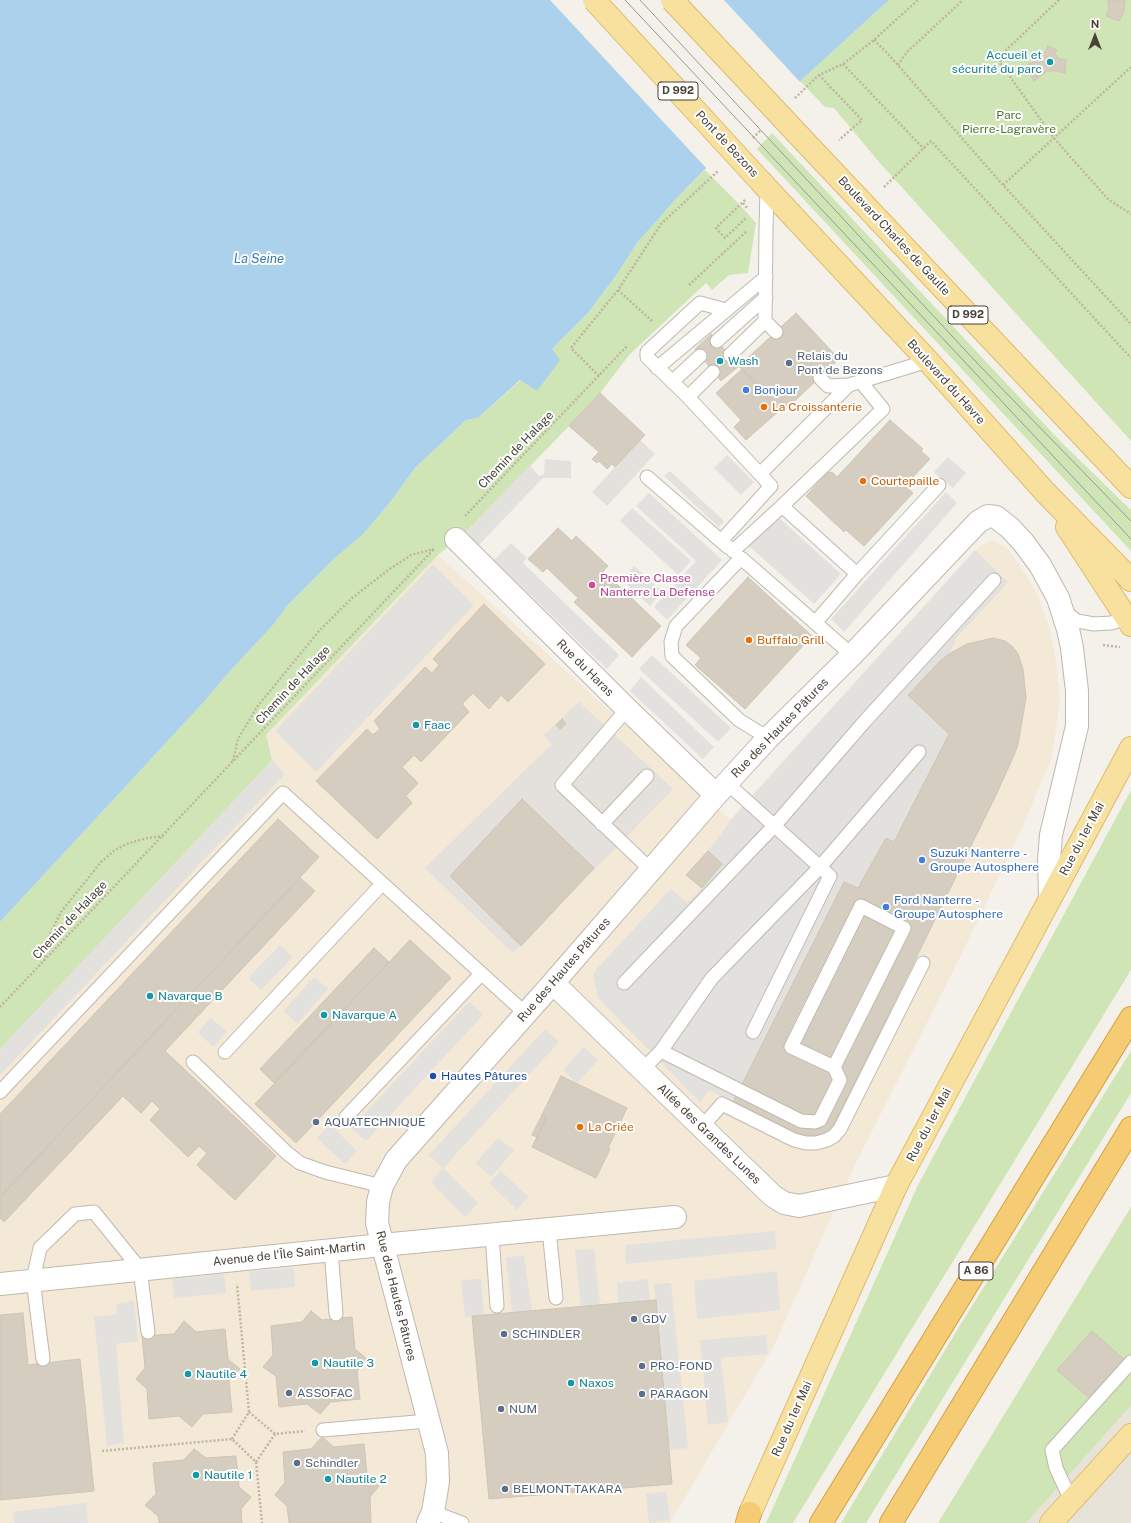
<!DOCTYPE html>
<meta charset="utf-8">
<style>
body{margin:0}
#map{position:relative;width:1131px;height:1523px;overflow:hidden;background:#f4f1ea;font-family:"Public Sans",sans-serif}
canvas{display:block}
.north{position:absolute;left:1075px;top:16px;width:40px;height:40px;-webkit-text-stroke:3px #fff;paint-order:stroke;rotate:0deg;font-size:11px;font-weight:700;line-height:16px;text-align:center;color:#484238}
.north::after{content:'';display:block;margin:auto;width:14px;height:18px;background:#484238;clip-path:polygon(50% 0,100% 100%,50% 72%,0 100%)}
</style>
<div id="map">
<canvas width="1131" height="1523"></canvas>
<div class="north">N</div>
</div>
<script>
const ctx = document.querySelector('canvas').getContext('2d');
ctx.lineJoin = 'round';
function fill(path, color) {
  ctx.fillStyle = color;
  ctx.fill(path, 'evenodd');
}
function toPath(rows) {
  const path = new Path2D();
  for (const r of rows) {
    path.moveTo(r[0], r[1]);
    for (let i = 2; i < r.length; i += 2) path.lineTo(r[i], r[i + 1]);
  }
  return path;
}
function strokePath(path, color, width, dash) {
  ctx.strokeStyle = color;
  ctx.lineWidth = width;
  ctx.lineCap = dash ? 'butt' : 'round';
  ctx.setLineDash(dash || []);
  ctx.stroke(path);
}
function write(font, color, halo, rows, align = 'center') {
  ctx.font = font + ' "Public Sans",sans-serif';
  ctx.lineWidth = 4;
  ctx.setLineDash([]);
  ctx.textBaseline = 'middle';
  ctx.strokeStyle = halo;
  ctx.fillStyle = color;
  for (const [text, x, y, turn = 0] of rows) {
    ctx.save();
    ctx.translate(x, y);
    ctx.rotate((+turn || 0) * Math.PI / 180);
    ctx.textAlign = isNaN(turn) ? turn : align;
    if (halo) ctx.strokeText(text, 0, 0);
    ctx.fillText(text, 0, 0);
    ctx.restore();
  }
}
fill(toPath([
 [1131,1385,1131,1523,986,1523]
]), '#e8e3d8');
fill(toPath([
 [993,540,1008,549,1023,570,1036,592,1049,626,1057,667,1060,699,1052,757,1018,837,956,965,848,1179,775,1344,670,1523,0,1523,0,1049,266,735,438,555,730,820,980,546]
]), '#f4e8d7');
fill(toPath([
 [579,702,673,789,513,953,425,868,552,744,544,735]
]), '#e4e0db');
fill(toPath([
 [889,0,1131,0,1131,441,879,162,834,108,825,107,800,81],
 [772,133,1062,443,1131,510,1131,551,757,149],
 [705,170,739,204,756,223,748,273,729,275,712,290,706,283,630,354,600,393,569,426,466,532,438,555,266,735,272,760,0,1049,0,922,201,705,232,669,273,625,287,606,335,558,363,533,391,501,415,468,466,420,478,418,521,380,537,391,552,349,588,313,615,277,637,243,674,201],
 [1131,790,1131,970,793,1523,766,1523,918,1185],
 [1131,1051,1131,1093,866,1523,841,1523,959,1327],
 [1131,1207,1131,1405,1026,1523,938,1523]
]), '#cfe5b6');
fill(toPath([
 [640,440,655,454,607,506,592,492],
 [727,455,754,482,741,495,714,468],
 [948,457,966,473,953,488,934,472],
 [545,459,571,461,571,478,543,478,478,546,466,532,530,465,539,476,544,474],
 [670,471,724,521,719,527,664,476],
 [946,492,957,503,844,632,831,619],
 [649,493,722,560,667,620,654,607,696,561,636,506],
 [632,508,689,559,690,562,678,575,620,521],
 [777,516,841,574,814,604,749,546],
 [511,543,527,558,523,563,619,655,607,669,494,560],
 [975,550,1008,582,958,636,949,654,941,660,908,695,949,734,894,842,886,838,859,888,933,925,833,1127,827,1133,819,1138,802,1137,709,1090,700,1102,598,998,593,973,671,889,687,903,702,888,722,864,708,851,740,809],
 [433,564,474,605,316,772,275,731],
 [634,566,662,592,650,606,622,580],
 [652,655,731,728,718,742,639,669],
 [641,677,714,747,703,759,630,691],
 [272,760,285,774,0,1075,0,1049],
 [280,945,293,957,261,990,248,978],
 [314,977,328,989,297,1024,284,1011],
 [469,1002,483,1015,366,1141,351,1128],
 [211,1018,227,1032,213,1047,198,1032],
 [545,1029,559,1042,443,1168,478,1203,465,1217,431,1182,443,1168,429,1155],
 [584,1047,598,1060,577,1083,563,1070],
 [330,1124,357,1151,345,1164,317,1138],
 [498,1138,514,1150,491,1177,476,1163],
 [501,1171,528,1197,517,1210,489,1183],
 [775,1231,776,1249,626,1264,625,1245],
 [594,1249,600,1305,581,1307,575,1250],
 [524,1255,532,1311,512,1313,506,1258],
 [294,1268,295,1287,251,1291,249,1271],
 [777,1271,780,1310,697,1319,694,1281],
 [224,1274,226,1293,174,1298,172,1279],
 [481,1279,484,1315,465,1317,461,1280],
 [648,1279,650,1301,618,1304,617,1283],
 [671,1283,688,1448,669,1450,654,1284],
 [134,1301,138,1341,116,1344,124,1443,107,1446,94,1317,117,1314,116,1304],
 [766,1335,768,1354,721,1358,728,1422,708,1425,700,1340],
 [666,1491,670,1520,649,1523,646,1494],
 [86,1503,88,1523,14,1523,13,1512]
]), '#e3e1de');
fill(toPath([
 [0,0,889,0,719,155,674,201,637,243,615,277,588,313,552,349,560,360,537,391,520,380,478,418,466,420,415,468,391,501,363,534,335,558,287,606,273,625,232,669,201,705,0,922]
]), '#abd1ec');
fill(toPath([
 [550,0,724,0,801,83,708,170]
]), '#f4f1ea');
const building = toPath([
 [1108,0,1125,0,1124,12,1119,21,1106,16,1109,9,1108,0],
 [1048,46,1057,50,1055,53,1057,58,1066,60,1065,73,1057,71,1047,71,1038,78,1029,64,1040,59,1046,51,1048,46],
 [1029,64,1038,78,1034,81,1025,66,1029,64],
 [796,313,839,359,783,412,739,366,796,313],
 [711,334,739,366,721,381,695,349,711,334],
 [742,369,780,410,746,440,734,427,741,420,716,393,742,369],
 [600,393,645,435,615,467,612,464,607,469,599,461,597,463,592,459,599,452,569,426,600,393],
 [890,420,923,449,921,451,930,459,913,477,911,475,903,484,913,493,864,546,846,530,844,532,806,496,827,473,832,472,837,477,890,420],
 [558,528,572,541,576,536,608,566,603,571,661,626,632,657,574,602,578,598,547,568,543,572,528,559,558,528],
 [748,577,812,636,745,709,695,665,701,658,686,645,748,577],
 [484,604,545,664,508,702,501,695,489,709,473,693,462,704,469,712,421,762,414,755,402,767,418,783,406,796,412,803,377,839,316,781,367,729,373,735,380,729,374,721,425,667,432,673,439,665,433,659,484,604],
 [993,638,1005,641,1013,647,1018,654,1023,669,1026,698,1018,744,1015,753,997,793,833,1127,827,1133,809,1139,802,1137,733,1102,844,882,858,888,886,838,894,842,949,734,908,695,941,660,949,654,967,644,993,638],
 [562,719,566,724,560,729,556,725,562,719],
 [522,799,594,868,521,946,450,876,522,799],
 [278,819,319,857,0,1197,0,1114,278,819],
 [708,851,722,864,702,888,686,875,708,851],
 [300,878,315,891,165,1051,276,1156,235,1200,197,1165,207,1153,199,1146,188,1157,150,1120,160,1109,152,1101,141,1113,123,1096,4,1222,0,1218,0,1197,300,878],
 [410,940,451,978,296,1143,255,1104,410,940],
 [374,948,389,962,274,1083,260,1069,374,948],
 [561,1076,627,1108,608,1148,610,1149,596,1178,532,1147,546,1118,542,1115,561,1076],
 [542,1115,546,1118,537,1137,532,1135,542,1115],
 [656,1300,672,1484,489,1499,472,1316,656,1300],
 [311,1311,322,1320,352,1317,355,1349,367,1359,357,1371,360,1399,331,1402,320,1414,307,1404,279,1407,276,1376,263,1367,273,1355,271,1326,302,1322,311,1311],
 [23,1313,28,1365,80,1359,94,1491,0,1500,0,1315,23,1313],
 [184,1321,196,1332,225,1329,228,1359,240,1369,229,1381,232,1412,203,1414,192,1427,179,1416,149,1419,147,1389,136,1379,145,1368,142,1336,174,1334,184,1321],
 [1092,1331,1124,1359,1089,1398,1057,1370,1092,1331],
 [322,1437,334,1447,364,1444,367,1475,379,1486,370,1497,371,1523,289,1523,287,1506,275,1495,285,1482,283,1452,311,1449,322,1437],
 [194,1449,206,1458,236,1456,239,1487,251,1497,241,1509,242,1523,159,1523,158,1516,145,1505,156,1494,153,1463,184,1460,194,1449]
]);
fill(building, '#d5cdc0');
strokePath(building, '#cfc5b4', 1);
const service = toPath([
 [767,188,766,228,765,321,776,332],
 [717,341,766,297],
 [730,355,765,321],
 [657,368,766,277],
 [820,378,828,386,849,385,928,361],
 [672,382,700,356],
 [688,397,713,372],
 [760,474,849,385],
 [647,477,728,547],
 [782,506,857,574],
 [721,541,771,486,688,397,647,357,647,352,700,303,726,310],
 [733,551,782,506,883,409,861,382],
 [1063,610,1077,621,1094,624,1111,623,1131,617],
 [815,623,857,574,939,485],
 [627,709,562,785,651,870],
 [768,738,739,720,672,656,671,642,676,626,741,558,852,655],
 [727,783,830,876,753,1032],
 [602,824,647,776],
 [624,983,775,825,865,721,994,580],
 [661,1051,801,1121,815,1122,820,1120,840,1080,834,1067,791,1047,861,906,904,928,834,1067],
 [225,1052,382,884],
 [193,1062,287,1153,300,1163,325,1172,382,1186],
 [642,1070,661,1051,712,978,820,867,919,752],
 [0,1092,283,793,526,1014],
 [346,1117,481,974],
 [702,1127,722,1104,794,1140,806,1143,816,1143,827,1140,834,1136,840,1129,923,963],
 [549,1230,556,1298],
 [492,1235,497,1306],
 [331,1250,336,1314],
 [43,1359,33,1280,40,1248,75,1214,94,1212,140,1269,148,1332],
 [323,1430,428,1421],
 [1071,1500,1056,1468,1052,1450,1131,1362],
 [433,1512,462,1523]
]);
const minor = toPath([
 [456,539,627,709,716,795],
 [553,983,773,1196,784,1203,799,1206,896,1186],
 [0,1284,382,1245,675,1217],
 [428,1523,433,1512,438,1482,437,1453,377,1223,378,1202,382,1186,396,1160,553,983,716,795,768,738,852,655,978,522,988,516,996,517,1010,528,1023,542,1040,565,1058,598,1068,629,1072,648,1077,691,1077,726,1051,835,1049,860,1050,898]
]);
const primary = toPath([
 [806,143,1131,487],
 [762,183,928,361,1045,492,1131,580],
 [1067,527,1131,625],
 [750,1513,896,1186,1131,748],
 [1051,1523,1131,1435]
]);
const motorway = toPath([
 [747,1523,750,1513],
 [821,1523,1131,1018],
 [891,1523,1131,1128]
]);
strokePath(service, '#bfb9ad', 15);
strokePath(minor, '#bfb9ad', 24);
strokePath(primary, '#ddbd6f', 24);
strokePath(motorway, '#d4a144', 24);
strokePath(toPath([
 [1059,0,1003,53,1000,63,1054,138,1073,160,1109,200,1131,214],
 [874,40,889,55,1003,185,1131,324],
 [843,64,924,149],
 [898,65,907,52,963,0],
 [819,75,862,120,839,140],
 [795,98,819,75,843,64,874,40,918,0],
 [753,138,761,130],
 [1003,185,1131,67],
 [884,187,931,141,1131,358],
 [745,200,716,228,725,238,746,218],
 [743,203,747,208],
 [689,285,747,231],
 [652,321,618,290,661,224,719,170],
 [599,376,571,348,618,290],
 [465,516,627,346],
 [1103,645,1120,647],
 [233,761,238,739,257,707,319,631,352,598,387,571,411,555,434,549],
 [44,961,49,936,61,912,101,862,115,850,129,843,148,838,163,836],
 [0,1007,434,549],
 [249,1412,275,1434,305,1431],
 [232,1439,249,1412,237,1284],
 [102,1451,232,1439,256,1462,262,1523],
 [256,1462,275,1434]
]), '#c0b59f', 2.5, [2, 2]);
strokePath(service, '#fff', 13);
strokePath(minor, '#fff', 22);
strokePath(primary, '#f8e09f', 22);
strokePath(motorway, '#f5cb74', 22);
strokePath(toPath([
 [625,0,1131,539],
 [640,0,978,364,1131,521]
]), '#989898', 1);
const primaryBridge = toPath([
 [594,0,762,183],
 [672,0,806,143]
]);
strokePath(primaryBridge, '#ddbd6f', 24, []);
strokePath(primaryBridge, '#f8e09f', 22);
for (const [x, y, r, color] of [
 [1050,62,4,"#0f9aa8"],
 [720,361,4,"#0f9aa8"],
 [789,363,4,"#5c6f8a"],
 [746,390,4,"#3f7fe0"],
 [764,407,4,"#e8710a"],
 [863,481,4,"#e8710a"],
 [592,585,4,"#d1479c"],
 [749,640,4,"#e8710a"],
 [416,725,4,"#0f9aa8"],
 [922,860,4,"#3f7fe0"],
 [886,907,4,"#3f7fe0"],
 [150,996,4,"#0f9aa8"],
 [324,1015,4,"#0f9aa8"],
 [433,1076,4,"#1a4fb4"],
 [316,1122,4,"#5c6f8a"],
 [580,1127,4,"#e8710a"],
 [634,1319,4,"#5c6f8a"],
 [504,1334,4,"#5c6f8a"],
 [315,1363,4,"#0f9aa8"],
 [642,1366,4,"#5c6f8a"],
 [188,1374,4,"#0f9aa8"],
 [571,1383,4,"#0f9aa8"],
 [289,1393,4,"#5c6f8a"],
 [642,1394,4,"#5c6f8a"],
 [501,1409,4,"#5c6f8a"],
 [297,1463,4,"#5c6f8a"],
 [196,1475,4,"#0f9aa8"],
 [328,1479,4,"#0f9aa8"],
 [505,1489,4,"#5c6f8a"]
]) {
  const dot = new Path2D();
  dot.arc(x, y, r, 0, 2 * Math.PI);
  ctx.fillStyle = color;
  ctx.fill(dot);
  strokePath(dot, '#fff', 1.5);
}
for (const [x, y, w] of [
 [678,91,40],
 [968,315,40],
 [976,1271,34]
]) {
  const box = new Path2D();
  box.roundRect(x - w / 2, y - 9, w, 18, 3);
  ctx.fillStyle = '#fff';
  ctx.fill(box);
  strokePath(box, '#484238', 1);
}
write('bold 11px', '#484238', null, [
 ["D 992",678,91],
 ["D 992",968,315],
 ["A 86",976,1271]
]);
write('12px', '#0d838f', '#fff', [
 ["Accueil et",1042,55,"right"],
 ["sécurité du parc",1042,69,"right"],
 ["Wash",728,361],
 ["Faac",424,725],
 ["Navarque B",158,996],
 ["Navarque A",332,1015],
 ["Nautile 3",323,1363],
 ["Nautile 4",196,1374],
 ["Naxos",579,1383],
 ["Nautile 1",204,1475],
 ["Nautile 2",336,1479]
], 'left');
write('12px', '#49762e', '#fff', [
 ["Parc",1009,115],
 ["Pierre-Lagravère",1009,129]
]);
write('12px', '#484238', '#fff', [
 ["Pont de Bezons",727,144,47],
 ["Boulevard Charles de Gaulle",894,236,47],
 ["Boulevard du Havre",946,382,48],
 ["Chemin de Halage",516,450,-46],
 ["Rue du Haras",585,668,45],
 ["Chemin de Halage",293,685,-47],
 ["Rue des Hautes Pâtures",780,728,-46],
 ["Rue du 1er Mai",1082,839,-62],
 ["Chemin de Halage",70,920,-47],
 ["Rue des Hautes Pâtures",564,970,-49],
 ["Rue du 1er Mai",929,1125,-62],
 ["Allée des Grandes Lunes",709,1134,44],
 ["Avenue de l'Île Saint-Martin",289,1254,-6],
 ["Rue des Hautes Pâtures",396,1296,76],
 ["Rue du 1er Mai",792,1419,-66]
]);
write('12px', '#4e5e75', '#fff', [
 ["Relais du",797,356],
 ["Pont de Bezons",797,370],
 ["AQUATECHNIQUE",324,1122],
 ["GDV",642,1319],
 ["SCHINDLER",512,1334],
 ["PRO-FOND",650,1366],
 ["ASSOFAC",297,1393],
 ["PARAGON",650,1394],
 ["NUM",509,1409],
 ["Schindler",305,1463],
 ["BELMONT TAKARA",513,1489]
], 'left');
write('12px', '#366cbe', '#fff', [
 ["Bonjour",754,390],
 ["Suzuki Nanterre -",930,853],
 ["Groupe Autosphere",930,867],
 ["Ford Nanterre -",894,900],
 ["Groupe Autosphere",894,914]
], 'left');
write('12px', '#c56008', '#fff', [
 ["La Croissanterie",772,407],
 ["Courtepaille",871,481],
 ["Buffalo Grill",757,640],
 ["La Criée",588,1127]
], 'left');
write('12px', '#b23c85', '#fff', [
 ["Première Classe",600,578],
 ["Nanterre La Defense",600,592]
], 'left');
write('12px', '#164399', '#fff', [
 ["Hautes Pâtures",441,1076]
], 'left');
write('italic 13px', '#377aae', '#fff', [
 ["La Seine",259,259]
]);
</script>
